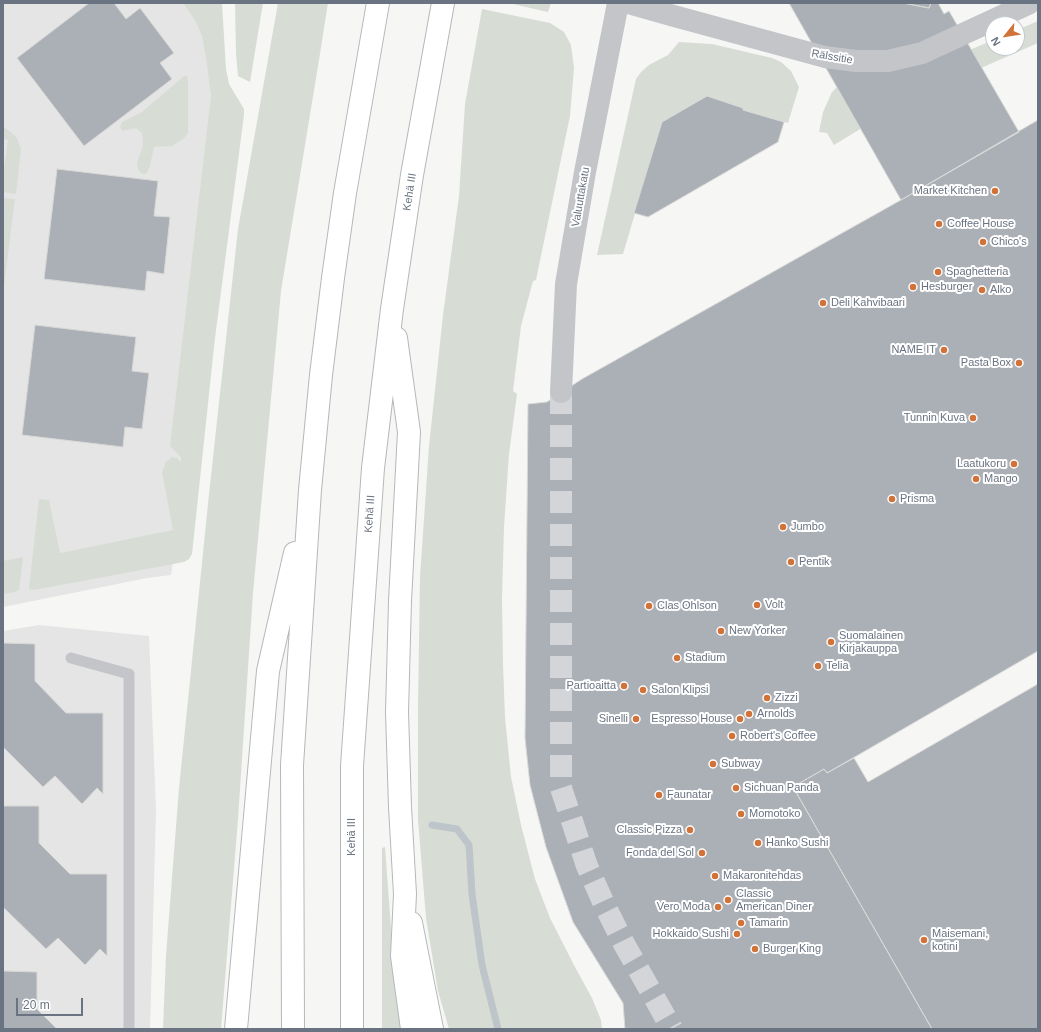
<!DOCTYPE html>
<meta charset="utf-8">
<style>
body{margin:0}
#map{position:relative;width:1041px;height:1032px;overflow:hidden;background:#f6f6f4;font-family:Helvetica,sans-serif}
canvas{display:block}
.frame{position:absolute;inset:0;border:4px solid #697382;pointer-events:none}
.north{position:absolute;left:985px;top:16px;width:40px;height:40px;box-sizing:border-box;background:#fff;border:1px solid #c3c7cd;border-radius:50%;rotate:240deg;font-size:11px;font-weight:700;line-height:16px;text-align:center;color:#697382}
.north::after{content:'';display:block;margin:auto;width:14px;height:18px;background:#d17239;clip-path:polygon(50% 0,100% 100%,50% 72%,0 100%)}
.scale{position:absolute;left:16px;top:998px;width:67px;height:18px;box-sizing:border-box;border:2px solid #697382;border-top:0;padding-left:5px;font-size:12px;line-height:14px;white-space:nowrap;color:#697382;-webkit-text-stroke:3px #fff;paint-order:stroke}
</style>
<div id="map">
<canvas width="1041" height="1032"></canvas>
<div class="frame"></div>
<div class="north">N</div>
<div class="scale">20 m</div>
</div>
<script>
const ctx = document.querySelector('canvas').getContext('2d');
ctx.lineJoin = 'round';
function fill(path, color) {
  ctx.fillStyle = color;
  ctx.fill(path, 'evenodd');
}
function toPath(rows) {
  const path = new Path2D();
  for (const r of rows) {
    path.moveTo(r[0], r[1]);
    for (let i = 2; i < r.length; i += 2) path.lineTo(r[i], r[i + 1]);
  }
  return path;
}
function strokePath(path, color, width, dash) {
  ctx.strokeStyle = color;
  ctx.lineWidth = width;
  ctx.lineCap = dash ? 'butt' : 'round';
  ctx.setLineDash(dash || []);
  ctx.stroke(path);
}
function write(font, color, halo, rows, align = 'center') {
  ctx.font = font + ' Helvetica,sans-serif';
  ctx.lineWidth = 4;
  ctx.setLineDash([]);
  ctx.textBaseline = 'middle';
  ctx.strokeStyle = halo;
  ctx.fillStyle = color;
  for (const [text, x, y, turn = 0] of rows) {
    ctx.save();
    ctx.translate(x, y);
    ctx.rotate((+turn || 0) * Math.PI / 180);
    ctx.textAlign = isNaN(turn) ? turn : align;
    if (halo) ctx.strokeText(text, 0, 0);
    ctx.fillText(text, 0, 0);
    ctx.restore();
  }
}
fill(toPath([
 [3,3,202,3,232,157,171,575,147,578,3,607],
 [39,625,149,636,156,810,150,1029,3,1029,3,631]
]), '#e4e5e4');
fill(toPath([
 [183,3,222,3,226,69,229,84,244,109,244,115,215,338,192,554,189,559,184,562,34,590,29,589,39,499,49,500,60,553,173,530,162,472,166,462,172,457,177,458,181,462,181,457,170,446,211,96,206,57,202,36,195,20],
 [235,3,263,3,250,82,238,76,236,54],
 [278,3,328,3,319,60,281,291,253,593,238,819,221,1029,163,1029,166,955,179,788,209,494,238,229],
 [508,3,551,3,548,12],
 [482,9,550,23,564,32,571,45,574,68,570,116,536,280,533,281,521,326,513,391,517,394,509,454,504,527,502,599,503,664,505,717,511,777,521,825,535,879,550,918,575,967,592,998,601,1020,602,1029,449,1029,438,991,426,918,418,820,418,706,420,577,429,446,443,315,459,196,465,104],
 [1038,21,1038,43,906,101,834,145,827,133,819,132,823,112,832,92,841,83,911,75,993,40,993,48,1017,48,1017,30],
 [679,42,712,44,772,58,781,62,791,71,799,87,788,123,743,110,743,108,707,96,662,122,623,254,597,255,636,79,641,72,649,65,668,55],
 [184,76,187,76,188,81,188,133,183,139,172,146,154,147,150,166,146,174,142,174,138,169,137,163,143,146,142,133,136,128,122,131,120,127,122,122,142,112],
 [3,128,5,128,12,133,17,138,21,149,16,194,3,192,3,176,8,140,3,139],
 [3,198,15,199,3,294],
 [23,557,19,590,15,592,3,594,3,561],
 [385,847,394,968,401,1029,382,1029,382,848]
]), '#d7ddd5');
strokePath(toPath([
 [432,825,457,829,469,845,472,894,482,965,498,1029]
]), '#bdc4ca', 7);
const building = toPath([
 [89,3,114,3,126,19,140,8,174,53,160,63,172,79,84,146,17,58,89,3],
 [789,3,903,3,929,8,931,3,938,3,944,14,949,11,1019,132,901,200,789,3],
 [903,3,931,3,929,8,903,3],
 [707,96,743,108,743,110,784,122,778,142,648,217,634,213,662,122,707,96],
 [1038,120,1038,651,827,773,824,769,793,787,932,1029,625,1029,623,1003,573,922,546,847,530,785,525,738,528,404,547,402,582,379,901,200,1038,120],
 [57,169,158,181,154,216,170,217,164,274,147,271,145,291,44,279,57,169],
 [35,325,136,337,132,371,149,373,142,429,125,427,123,447,22,435,35,325],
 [3,643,35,644,35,681,66,713,103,713,103,794,97,788,82,804,55,776,43,787,3,747,3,643],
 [1038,684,1038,1029,932,1029,793,787,824,769,827,773,854,758,868,782,1038,684],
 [3,806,39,806,39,843,70,874,107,874,107,956,100,949,85,965,58,938,46,949,3,907,3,806],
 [3,971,37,972,37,1009,57,1029,3,1029,3,971]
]);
fill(building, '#abafb6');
strokePath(building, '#d8d8d6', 1);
strokePath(toPath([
 [561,392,561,788,587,866,605,906,623,942,672,1029]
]), '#d3d5d8', 22, [22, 11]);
const trunk = toPath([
 [396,338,409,432,400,601,397,712,400,807,405,894,402,956,412,1029],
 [411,923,432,1029],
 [236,1029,268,671,295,553],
 [293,1029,292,765,310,490,321,375,333,278,345,193,378,3],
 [352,1029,352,766,373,468,392,309,412,175,443,3]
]);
strokePath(trunk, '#b5b8bb', 24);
strokePath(toPath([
 [71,658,129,674,129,1029]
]), '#c3c5c9', 11);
strokePath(toPath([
 [561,392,566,284,585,172,618,3]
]), '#c3c5c9', 22);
strokePath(toPath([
 [628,3,674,16,825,57,856,61,888,61,922,53,1030,3]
]), '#c3c5c9', 22);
strokePath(trunk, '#fff', 22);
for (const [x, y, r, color] of [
 [995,191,4,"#d17239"],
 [939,224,4,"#d17239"],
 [983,242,4,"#d17239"],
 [938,272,4,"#d17239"],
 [913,287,4,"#d17239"],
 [982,290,4,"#d17239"],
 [823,303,4,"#d17239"],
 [944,350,4,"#d17239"],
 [1019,363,4,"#d17239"],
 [973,418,4,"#d17239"],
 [1014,464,4,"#d17239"],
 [976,479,4,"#d17239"],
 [892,499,4,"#d17239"],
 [783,527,4,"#d17239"],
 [791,562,4,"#d17239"],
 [757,605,4,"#d17239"],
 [649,606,4,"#d17239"],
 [721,631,4,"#d17239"],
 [831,642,4,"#d17239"],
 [677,658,4,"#d17239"],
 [818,666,4,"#d17239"],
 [624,686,4,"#d17239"],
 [643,690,4,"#d17239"],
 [767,698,4,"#d17239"],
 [749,714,4,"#d17239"],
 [636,719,4,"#d17239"],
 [740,719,4,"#d17239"],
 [732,736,4,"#d17239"],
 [713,764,4,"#d17239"],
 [736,788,4,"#d17239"],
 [659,795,4,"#d17239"],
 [741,814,4,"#d17239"],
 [690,830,4,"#d17239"],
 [758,843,4,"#d17239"],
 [702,853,4,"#d17239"],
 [715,876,4,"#d17239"],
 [728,900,4,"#d17239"],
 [718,907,4,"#d17239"],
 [741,923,4,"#d17239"],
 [737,934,4,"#d17239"],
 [924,940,4,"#d17239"],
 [755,949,4,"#d17239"]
]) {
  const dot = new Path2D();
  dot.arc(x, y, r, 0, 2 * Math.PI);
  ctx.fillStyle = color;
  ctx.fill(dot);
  strokePath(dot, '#fff', 1.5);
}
write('11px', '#697382', '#fff', [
 ["Rälssitie",832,57,10],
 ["Kehä III",410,192,-81],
 ["Valuuttakatu",581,197,-80],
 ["Kehä III",370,514,-86],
 ["Kehä III",352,837,-90]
]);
write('11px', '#697382', '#fff', [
 ["Market Kitchen",987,191,"right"],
 ["Coffee House",947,224],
 ["Chico's",991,242],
 ["Spaghetteria",946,272],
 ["Hesburger",921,287],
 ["Alko",990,290],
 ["Deli Kahvibaari",831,303],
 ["NAME IT",936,350,"right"],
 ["Pasta Box",1011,363,"right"],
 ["Tunnin Kuva",965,418,"right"],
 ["Laatukoru",1006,464,"right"],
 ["Mango",984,479],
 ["Prisma",900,499],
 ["Jumbo",791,527],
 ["Pentik",799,562],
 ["Volt",765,605],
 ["Clas Ohlson",657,606],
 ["New Yorker",729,631],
 ["Suomalainen",839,636],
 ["Kirjakauppa",839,649],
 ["Stadium",685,658],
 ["Telia",826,666],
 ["Partioaitta",616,686,"right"],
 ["Salon Klipsi",651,690],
 ["Zizzi",775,698],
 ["Arnolds",757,714],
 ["Sinelli",628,719,"right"],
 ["Espresso House",732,719,"right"],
 ["Robert's Coffee",740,736],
 ["Subway",721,764],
 ["Sichuan Panda",744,788],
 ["Faunatar",667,795],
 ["Momotoko",749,814],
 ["Classic Pizza",682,830,"right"],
 ["Hanko Sushi",766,843],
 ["Fonda del Sol",694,853,"right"],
 ["Makaronitehdas",723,876],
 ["Classic",736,894],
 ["American Diner",736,907],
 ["Vero Moda",710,907,"right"],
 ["Tamarin",749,923],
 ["Hokkaido Sushi",729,934,"right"],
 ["Maisemani,",932,934],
 ["kotini",932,947],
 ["Burger King",763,949]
], 'left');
</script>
